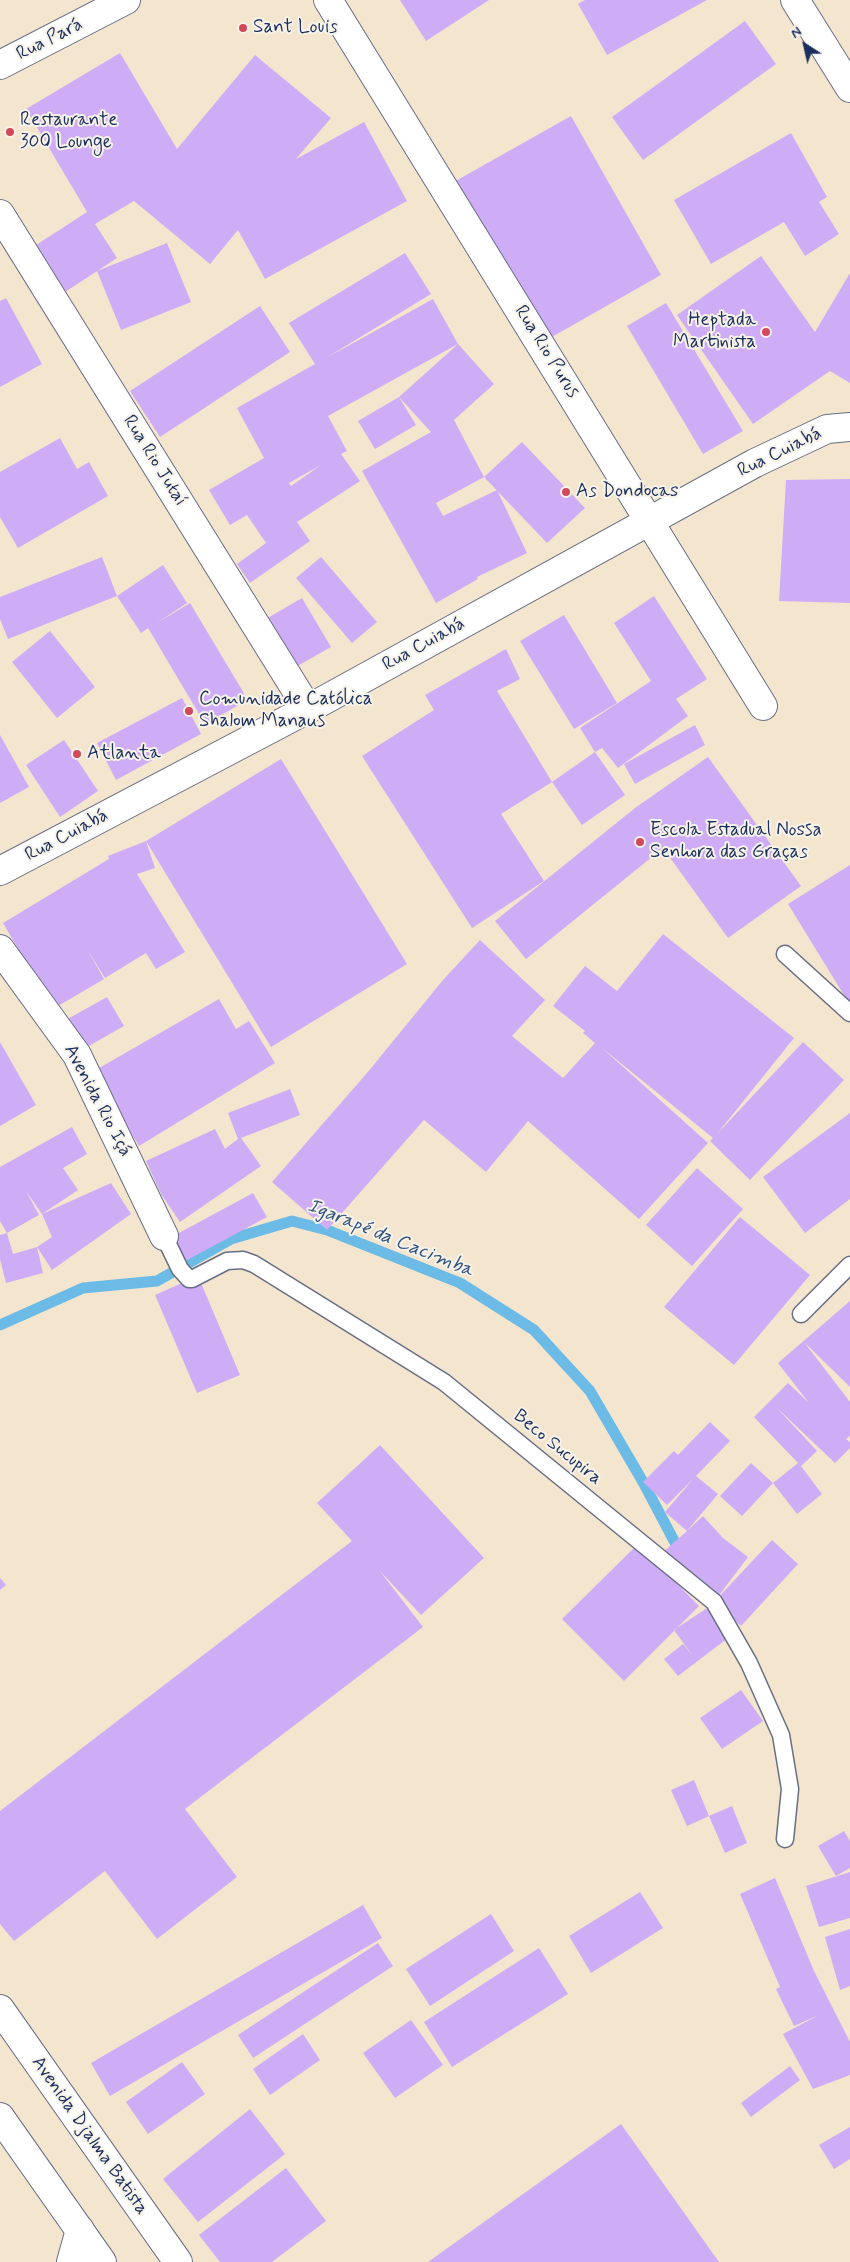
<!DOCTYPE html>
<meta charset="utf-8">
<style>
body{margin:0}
#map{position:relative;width:850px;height:2262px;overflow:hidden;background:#f4e5ce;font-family:Mynerve,sans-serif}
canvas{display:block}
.north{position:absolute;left:780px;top:20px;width:50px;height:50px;-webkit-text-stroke:4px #f7f3e8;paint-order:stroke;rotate:325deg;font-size:14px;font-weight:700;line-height:20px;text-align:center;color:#1b2f5e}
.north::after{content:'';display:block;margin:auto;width:18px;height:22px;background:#1b2f5e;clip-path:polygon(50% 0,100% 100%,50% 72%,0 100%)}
</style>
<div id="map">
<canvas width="850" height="2262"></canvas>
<div class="north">N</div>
</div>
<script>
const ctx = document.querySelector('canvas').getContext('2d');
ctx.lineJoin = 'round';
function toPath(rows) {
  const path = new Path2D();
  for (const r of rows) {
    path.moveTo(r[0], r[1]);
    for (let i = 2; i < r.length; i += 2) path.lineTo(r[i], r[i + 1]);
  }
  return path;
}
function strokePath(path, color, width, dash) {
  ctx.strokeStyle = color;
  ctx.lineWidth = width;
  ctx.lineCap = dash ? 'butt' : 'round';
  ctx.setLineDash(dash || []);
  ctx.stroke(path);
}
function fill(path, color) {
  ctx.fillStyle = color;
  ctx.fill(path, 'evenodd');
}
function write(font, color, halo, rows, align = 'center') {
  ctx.font = font + ' Mynerve,sans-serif';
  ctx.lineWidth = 4;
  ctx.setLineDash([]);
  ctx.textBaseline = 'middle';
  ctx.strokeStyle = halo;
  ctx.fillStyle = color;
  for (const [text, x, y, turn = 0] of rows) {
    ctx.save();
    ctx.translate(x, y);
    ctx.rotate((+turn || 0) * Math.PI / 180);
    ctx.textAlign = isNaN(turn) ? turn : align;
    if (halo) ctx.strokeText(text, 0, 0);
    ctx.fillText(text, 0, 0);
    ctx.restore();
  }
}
strokePath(toPath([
 [0,1325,83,1288,157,1281,231,1239,292,1221,327,1230,460,1283,534,1330,590,1391,643,1482,681,1554]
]), '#6cbbe7', 11);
fill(toPath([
 [400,0,489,0,426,41],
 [585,0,707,0,607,55,578,4],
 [745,21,776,64,643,160,612,117],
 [120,53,177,149,255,55,331,118,296,159,364,122,407,201,265,279,238,230,210,264,134,201,95,224,117,258,65,292,36,245,87,212,26,109],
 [571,116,661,275,543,342,452,183],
 [791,133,827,197,819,202,839,234,805,256,784,222,711,264,674,200],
 [167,243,191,302,121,330,97,271],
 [405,253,431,294,326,358,433,299,458,344,328,416,347,451,341,454,360,481,297,522,310,541,250,583,237,564,266,543,247,515,230,525,209,490,264,458,237,408,315,364,289,323],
 [321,465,291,486,289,483],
 [761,256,815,332,850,273,850,383,830,371,753,424,677,315],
 [6,298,42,364,0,387,0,301],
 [666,303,743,431,703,454,627,326],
 [260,306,290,352,160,437,130,391],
 [458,344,494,384,454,420,484,477,522,442,585,508,547,543,484,477,436,503,443,516,497,490,527,553,477,577,478,579,436,603,362,471,431,432,399,397,416,425,375,449,358,421,399,397],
 [60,438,77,469,89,462,108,496,18,548,0,517,0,472],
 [850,479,850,603,779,601,786,480],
 [102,557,117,596,8,639,0,619,0,597],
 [321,557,377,622,352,643,296,578],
 [163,565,187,603,157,623,190,603,248,700,205,724,148,628,141,633,117,596],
 [654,596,707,679,676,699,688,716,618,768,602,748,595,752,580,728,651,681,614,623],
 [302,598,331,647,294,668,266,619],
 [564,615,617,703,574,729,520,641],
 [50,631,95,687,57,718,12,662],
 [506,649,520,679,497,691,552,782,595,752,625,795,582,825,552,782,501,814,544,881,472,928,362,756,434,710,425,695],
 [182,698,201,734,116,780,97,743],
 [695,725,705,745,635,784,624,764],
 [0,735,29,787,0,803],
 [64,740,98,791,60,817,26,765],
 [708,757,801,886,728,938,663,848,526,959,495,921,635,808],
 [281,759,407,964,271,1047,146,841],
 [146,841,155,868,137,874,185,952,156,969,146,953,105,978,87,949,104,979,53,1009,3,923,109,859,108,856],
 [850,865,850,1005,788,904],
 [663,934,794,1038,717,1134,803,1042,844,1080,750,1180,710,1141,713,1138,602,1048,708,1143,639,1219,528,1121,486,1172,424,1120,327,1230,272,1182,367,1073,443,980,480,940,545,1000,512,1036,563,1078,595,1043,583,1033,585,1031,553,1006,585,966,617,991],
 [107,997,124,1026,80,1051,64,1021],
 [219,999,236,1029,249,1021,275,1063,139,1146,94,1071],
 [0,1042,36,1105,0,1126],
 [290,1089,300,1115,241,1138,261,1166,180,1222,161,1194,146,1161,215,1129,225,1149,238,1139,228,1113],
 [850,1113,850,1199,805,1233,763,1177],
 [72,1127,87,1154,63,1168,78,1190,42,1214,26,1191,39,1215,7,1233,13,1254,37,1247,43,1273,6,1283,0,1259,0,1235,7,1233,0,1221,0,1167],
 [697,1168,743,1209,692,1266,646,1225],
 [111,1183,131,1214,52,1270,37,1247,52,1237,42,1214],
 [253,1193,267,1217,178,1265,164,1241],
 [740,1217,810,1275,734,1365,664,1307],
 [198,1276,240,1375,197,1393,155,1295],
 [850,1301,850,1387,804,1342,850,1402,850,1436,846,1439,850,1442,850,1448,835,1463,776,1407,817,1451,801,1466,822,1494,797,1514,773,1483,798,1463,754,1417,788,1383,809,1403,778,1363],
 [710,1422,730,1441,696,1476,718,1494,687,1531,703,1516,723,1538,748,1557,714,1602,772,1540,798,1564,741,1626,714,1602,662,1553,687,1531,665,1512,693,1479,667,1505,643,1482,674,1451,678,1455],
 [380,1445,484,1558,421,1615,379,1570,423,1627,185,1809,237,1877,157,1939,105,1871,14,1941,0,1924,0,1811,352,1541,317,1503],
 [751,1463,773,1483,742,1516,720,1496],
 [638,1544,699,1606,624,1681,562,1619],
 [0,1578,6,1585,0,1590],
 [707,1608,728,1638,678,1676,664,1659,683,1644,692,1655,674,1630],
 [741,1690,763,1721,722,1749,700,1718],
 [694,1780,709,1816,687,1826,671,1790],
 [732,1806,747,1843,725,1853,709,1816],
 [844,1831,850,1841,850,1868,836,1876,818,1846],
 [850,1872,850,1918,819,1927,806,1886],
 [775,1878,814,1971,850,2042,850,2075,813,2089,783,2034,819,2015,794,2026,776,1989,780,1987,740,1894],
 [640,1892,663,1928,591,1973,569,1936],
 [363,1905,382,1938,110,2096,91,2063],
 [491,1914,514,1951,430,2006,406,1969],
 [850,1929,850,1986,840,1990,825,1937],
 [378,1943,393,1966,253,2058,238,2035],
 [539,1948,568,1994,452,2067,424,2022],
 [411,2020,443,2065,395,2098,363,2053],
 [303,2034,320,2060,270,2095,253,2069],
 [182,2062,205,2094,148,2134,126,2102],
 [790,2066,800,2080,751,2117,741,2103],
 [250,2109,285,2154,198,2222,163,2179],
 [621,2124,719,2262,428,2262],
 [850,2127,850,2159,834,2169,819,2145],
 [286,2168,326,2221,272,2262,220,2262,199,2235]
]), '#cfadf6');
const service = toPath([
 [785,954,850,1013],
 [164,1236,180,1269,189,1279,192,1279,227,1261,243,1260,254,1264,444,1382,714,1602,749,1663,781,1735,790,1789,785,1839],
 [801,1314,850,1265]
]);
const minor = toPath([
 [328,0,763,706],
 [795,0,850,88],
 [0,214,308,709],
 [0,871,308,709,755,463,827,429,850,427],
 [0,949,77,1055,164,1236],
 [71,2262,80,2230]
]);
const tertiary = toPath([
 [0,65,126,0]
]);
const secondary = toPath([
 [0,2009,178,2262],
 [0,2117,102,2262]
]);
strokePath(service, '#676f85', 19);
strokePath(minor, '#676f85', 30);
strokePath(tertiary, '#676f85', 30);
strokePath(secondary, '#676f85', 30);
strokePath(service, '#fff', 16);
strokePath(minor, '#fff', 28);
strokePath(tertiary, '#fff', 28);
strokePath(secondary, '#fff', 28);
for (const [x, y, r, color] of [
 [243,28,5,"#d1495b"],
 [10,132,5,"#d1495b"],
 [766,332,5,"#d1495b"],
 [566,492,5,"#d1495b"],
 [189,711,5,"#d1495b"],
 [77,754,5,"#d1495b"],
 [640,842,5,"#d1495b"]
]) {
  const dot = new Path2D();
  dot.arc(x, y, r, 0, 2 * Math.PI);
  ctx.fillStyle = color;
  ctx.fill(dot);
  strokePath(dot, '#f7f3e8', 2);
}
write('19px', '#1b2f5e', '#f7f3e8', [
 ["Sant Louis",253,28],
 ["Restaurante",20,121],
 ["300 Lounge",20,143],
 ["Heptada",756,321,"right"],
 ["Martinista",756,343,"right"],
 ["As Dondocas",576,492],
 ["Comunidade Católica",199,700],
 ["Shalom Manaus",199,722],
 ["Atlanta",87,754],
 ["Escola Estadual Nossa",650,831],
 ["Senhora das Graças",650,853]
], 'left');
write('19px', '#1b2f5e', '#f7f3e8', [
 ["Rua Pará",50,40,-27],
 ["Rua Rio Purus",546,352,58],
 ["Rua Cuiabá",780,453,-26],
 ["Rua Rio Jutaí",154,461,58],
 ["Rua Cuiabá",424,645,-29],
 ["Rua Cuiabá",67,836,-28],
 ["Avenida Rio Içá",97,1101,62],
 ["Beco Sucupira",557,1448,39],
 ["Avenida Djalma Batista",89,2136,55]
]);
write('italic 20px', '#2f5280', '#f7f3e8', [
 ["Igarapé da Cacimba",390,1239,22]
]);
</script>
